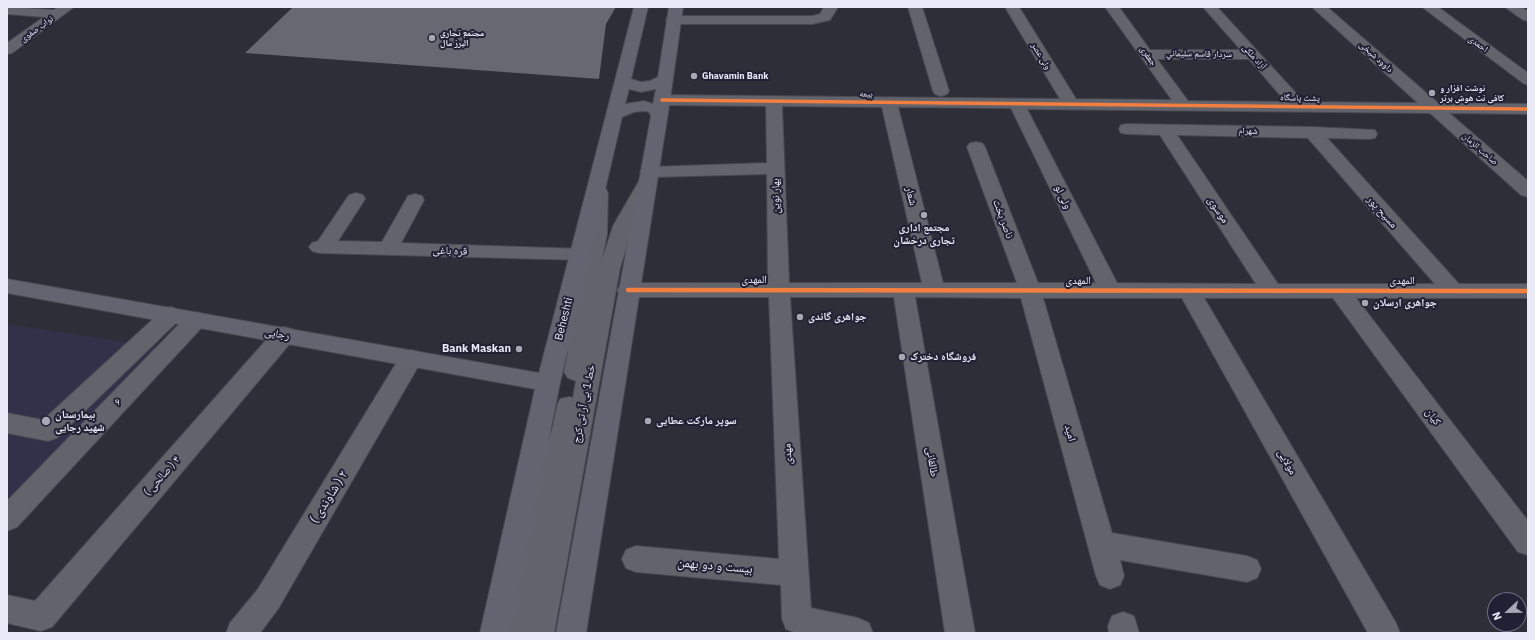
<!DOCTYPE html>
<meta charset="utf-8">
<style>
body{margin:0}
#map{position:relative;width:1535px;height:640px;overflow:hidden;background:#2e2e39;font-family:"IBM Plex Sans",sans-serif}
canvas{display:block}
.frame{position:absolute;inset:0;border:8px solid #e9e9f7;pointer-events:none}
.north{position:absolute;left:1487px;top:592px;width:40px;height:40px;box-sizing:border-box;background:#212034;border:1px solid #717082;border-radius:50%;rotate:248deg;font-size:11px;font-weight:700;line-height:16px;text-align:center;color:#e9e9f7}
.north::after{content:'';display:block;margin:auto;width:14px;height:18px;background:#a8a8b4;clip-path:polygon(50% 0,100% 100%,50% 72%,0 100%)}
</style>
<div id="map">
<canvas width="1535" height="640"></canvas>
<div class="frame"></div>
<div class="north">N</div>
</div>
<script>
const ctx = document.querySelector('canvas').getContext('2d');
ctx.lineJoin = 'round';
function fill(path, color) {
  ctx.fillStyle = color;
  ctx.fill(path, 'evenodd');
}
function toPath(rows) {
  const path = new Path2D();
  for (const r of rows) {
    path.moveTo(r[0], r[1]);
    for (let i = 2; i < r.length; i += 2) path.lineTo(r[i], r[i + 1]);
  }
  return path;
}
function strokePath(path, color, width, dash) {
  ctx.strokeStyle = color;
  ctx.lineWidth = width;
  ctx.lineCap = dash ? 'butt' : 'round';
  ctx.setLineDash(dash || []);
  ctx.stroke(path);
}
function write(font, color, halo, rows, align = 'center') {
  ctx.font = font + ' "IBM Plex Sans","Noto Naskh Arabic",sans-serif';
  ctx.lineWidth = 4;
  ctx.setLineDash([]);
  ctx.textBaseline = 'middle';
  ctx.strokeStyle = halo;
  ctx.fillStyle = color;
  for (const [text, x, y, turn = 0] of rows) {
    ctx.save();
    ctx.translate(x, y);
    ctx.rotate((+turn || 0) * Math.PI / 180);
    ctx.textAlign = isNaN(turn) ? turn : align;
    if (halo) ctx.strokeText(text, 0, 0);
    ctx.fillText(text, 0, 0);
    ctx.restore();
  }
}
fill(toPath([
 [7,324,159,347,12,497,7,496]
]), '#323149');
fill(toPath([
 [293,7,616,7,606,24,599,79,245,53]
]), '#686872');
const minor = toPath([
 [7,7,54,10,58,7,74,7,12,53,7,54,7,43,44,17,7,14,7,7],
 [824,7,838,7,830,20,812,24,673,24,668,23,666,20,668,17,673,16,812,16,820,14,824,7],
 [908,7,922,7,949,91,947,94,941,96,935,94,933,91,908,7],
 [1005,7,1019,7,1076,99,1172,100,1105,7,1119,7,1150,50,1241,50,1203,7,1217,7,1304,102,1418,103,1312,7,1327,7,1438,103,1528,104,1528,114,1449,113,1528,181,1528,197,1521,195,1430,113,1027,109,1117,283,1256,284,1160,135,1127,134,1121,133,1119,129,1121,125,1127,124,1312,127,1375,130,1377,134,1375,138,1369,139,1327,138,1459,284,1528,284,1528,298,1356,298,1528,521,1528,555,1518,552,1333,298,1204,298,1396,623,1400,633,1368,633,1182,298,1043,298,1112,533,1247,556,1257,560,1261,569,1257,578,1247,582,1120,560,1124,576,1120,585,1110,589,1100,585,1096,576,1021,298,915,297,975,633,945,633,894,297,790,297,811,608,858,618,869,623,873,633,796,633,786,629,782,619,781,585,636,572,626,568,622,559,626,550,636,546,779,559,769,297,628,297,621,295,617,290,621,285,628,283,768,283,767,174,655,177,657,181,633,226,620,268,554,633,499,633,527,508,553,426,557,406,560,399,569,397,573,398,576,381,568,378,564,372,567,357,572,308,582,260,319,253,312,251,309,247,312,243,318,241,349,195,356,193,363,195,365,199,338,241,382,242,408,196,415,194,422,196,424,200,401,243,584,249,587,234,590,193,592,189,599,187,606,189,608,193,607,234,602,260,613,226,639,181,642,177,645,176,640,172,643,168,649,167,767,163,766,106,662,105,656,103,654,100,656,97,662,95,1060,99,1005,7],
 [1157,59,1249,59,1286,102,1188,101,1157,59],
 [782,106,882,107,922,283,789,283,782,106],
 [898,107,1011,108,1096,283,1038,283,985,147,982,143,976,142,970,143,967,147,1017,283,943,283,898,107],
 [1177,135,1308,138,1435,284,1278,284,1177,135],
 [1422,7,1438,7,1528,73,1528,85,1523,83,1422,7],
 [1505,7,1521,7,1528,11,1528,21,1523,20,1505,7],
 [171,307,179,310,182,315,179,320,57,438,48,441,7,433,7,413,43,420,163,310,171,307],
 [196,312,204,315,207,320,204,325,17,527,7,531,7,501,188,315,196,312],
 [284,327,292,329,295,335,292,341,52,627,41,631,7,623,7,595,35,601,276,329,284,327],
 [411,350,419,352,423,358,278,609,260,633,226,633,230,623,258,589,403,352,411,350],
 [1123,612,1134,616,1139,633,1109,633,1108,626,1112,616,1123,612]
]);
const major = toPath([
 [634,7,648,7,631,79,641,82,650,81,658,77,669,7,683,7,670,100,586,633,556,633,651,116,649,112,644,111,634,112,622,117,560,383,510,633,480,633,535,389,7,293,7,279,539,373,634,7],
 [629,89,641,92,656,89,653,104,644,101,625,104,629,89]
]);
strokePath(minor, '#494953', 2);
strokePath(major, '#494953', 2);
fill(minor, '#63636c');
fill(major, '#646470');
strokePath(toPath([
 [662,100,1528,109]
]), '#f27e40', 3.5);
strokePath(toPath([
 [628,290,1528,291]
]), '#f27e40', 4.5);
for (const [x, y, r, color] of [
 [432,38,4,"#a8a8b4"],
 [694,76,4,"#a8a8b4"],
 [1432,93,4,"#a8a8b4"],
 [924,215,4,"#a8a8b4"],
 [1365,303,4,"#a8a8b4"],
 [800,317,4,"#a8a8b4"],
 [519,349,4,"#a8a8b4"],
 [902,357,4,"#a8a8b4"],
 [46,421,5,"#a8a8b4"],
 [648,421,4,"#a8a8b4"]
]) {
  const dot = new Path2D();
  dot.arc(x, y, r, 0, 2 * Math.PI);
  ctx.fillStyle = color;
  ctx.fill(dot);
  strokePath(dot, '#212034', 1.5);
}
write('9px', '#e9e9f7', '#212034', [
 ["نواب صفوی",37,29,-36],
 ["احمدی",1478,44,36],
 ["سردار قاسم سليماني",1199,54,1],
 ["ولی عصر",1041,56,59],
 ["جعفری",1148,56,54],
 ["آزاد ملکی",1254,57,48],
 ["داوود شیخی",1376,57,42],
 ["بیمه",866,94,1],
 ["پشت پاسگاه",1300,98,1],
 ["شهرام",1248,131,1],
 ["صاحب الزمان",1480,149,41]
]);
write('bold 9px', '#e9e9f7', '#212034', [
 ["مجتمع تجاری",440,33],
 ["البرز مال",440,43],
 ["Ghavamin Bank",702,76],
 ["نوشت افزار و",1440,88],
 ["کافی نت هوش برتر",1440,98]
], 'left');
write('11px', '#e9e9f7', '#212034', [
 ["بهار نوین",776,196,-91],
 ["شعار",911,196,76],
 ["ولی لو",1063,197,64],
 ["موسوی",1218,210,56],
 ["مسیح پور",1382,212,48],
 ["ناصر بخت",1003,219,70],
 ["قره باغی",450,251,2],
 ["المهدی",754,280],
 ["المهدی",1078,281],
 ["المهدی",1402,281],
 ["Beheshti",564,319,-76],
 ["رجایی",277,334,10],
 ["۶",118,402,-46],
 ["خط 1 بی آر تی کرج",584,404,-79],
 ["کیان",1433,417,53],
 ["امید",1070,433,74],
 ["مهدی",788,454,-93],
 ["طالقانی",932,462,81],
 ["مولایی",1287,462,60],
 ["( صالحی ) ۴",162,476,-49]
]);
write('bold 11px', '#e9e9f7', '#212034', [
 ["مجتمع اداری",924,228,"center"],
 ["تجاری درخشان",924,241,"center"],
 ["جواهری ارسلان",1373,303],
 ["جواهری گاندی",808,317],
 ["Bank Maskan",511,349,"right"],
 ["فروشگاه دخترک",910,357],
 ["بیمارستان",55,415],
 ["شهید رجایی",55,428],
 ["سوپر مارکت عطایی",656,421]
], 'left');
write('13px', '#e9e9f7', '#212034', [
 ["( شاوندی ) ۲",329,497,-58],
 ["بیست و دو بهمن",715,566,5]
]);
</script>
